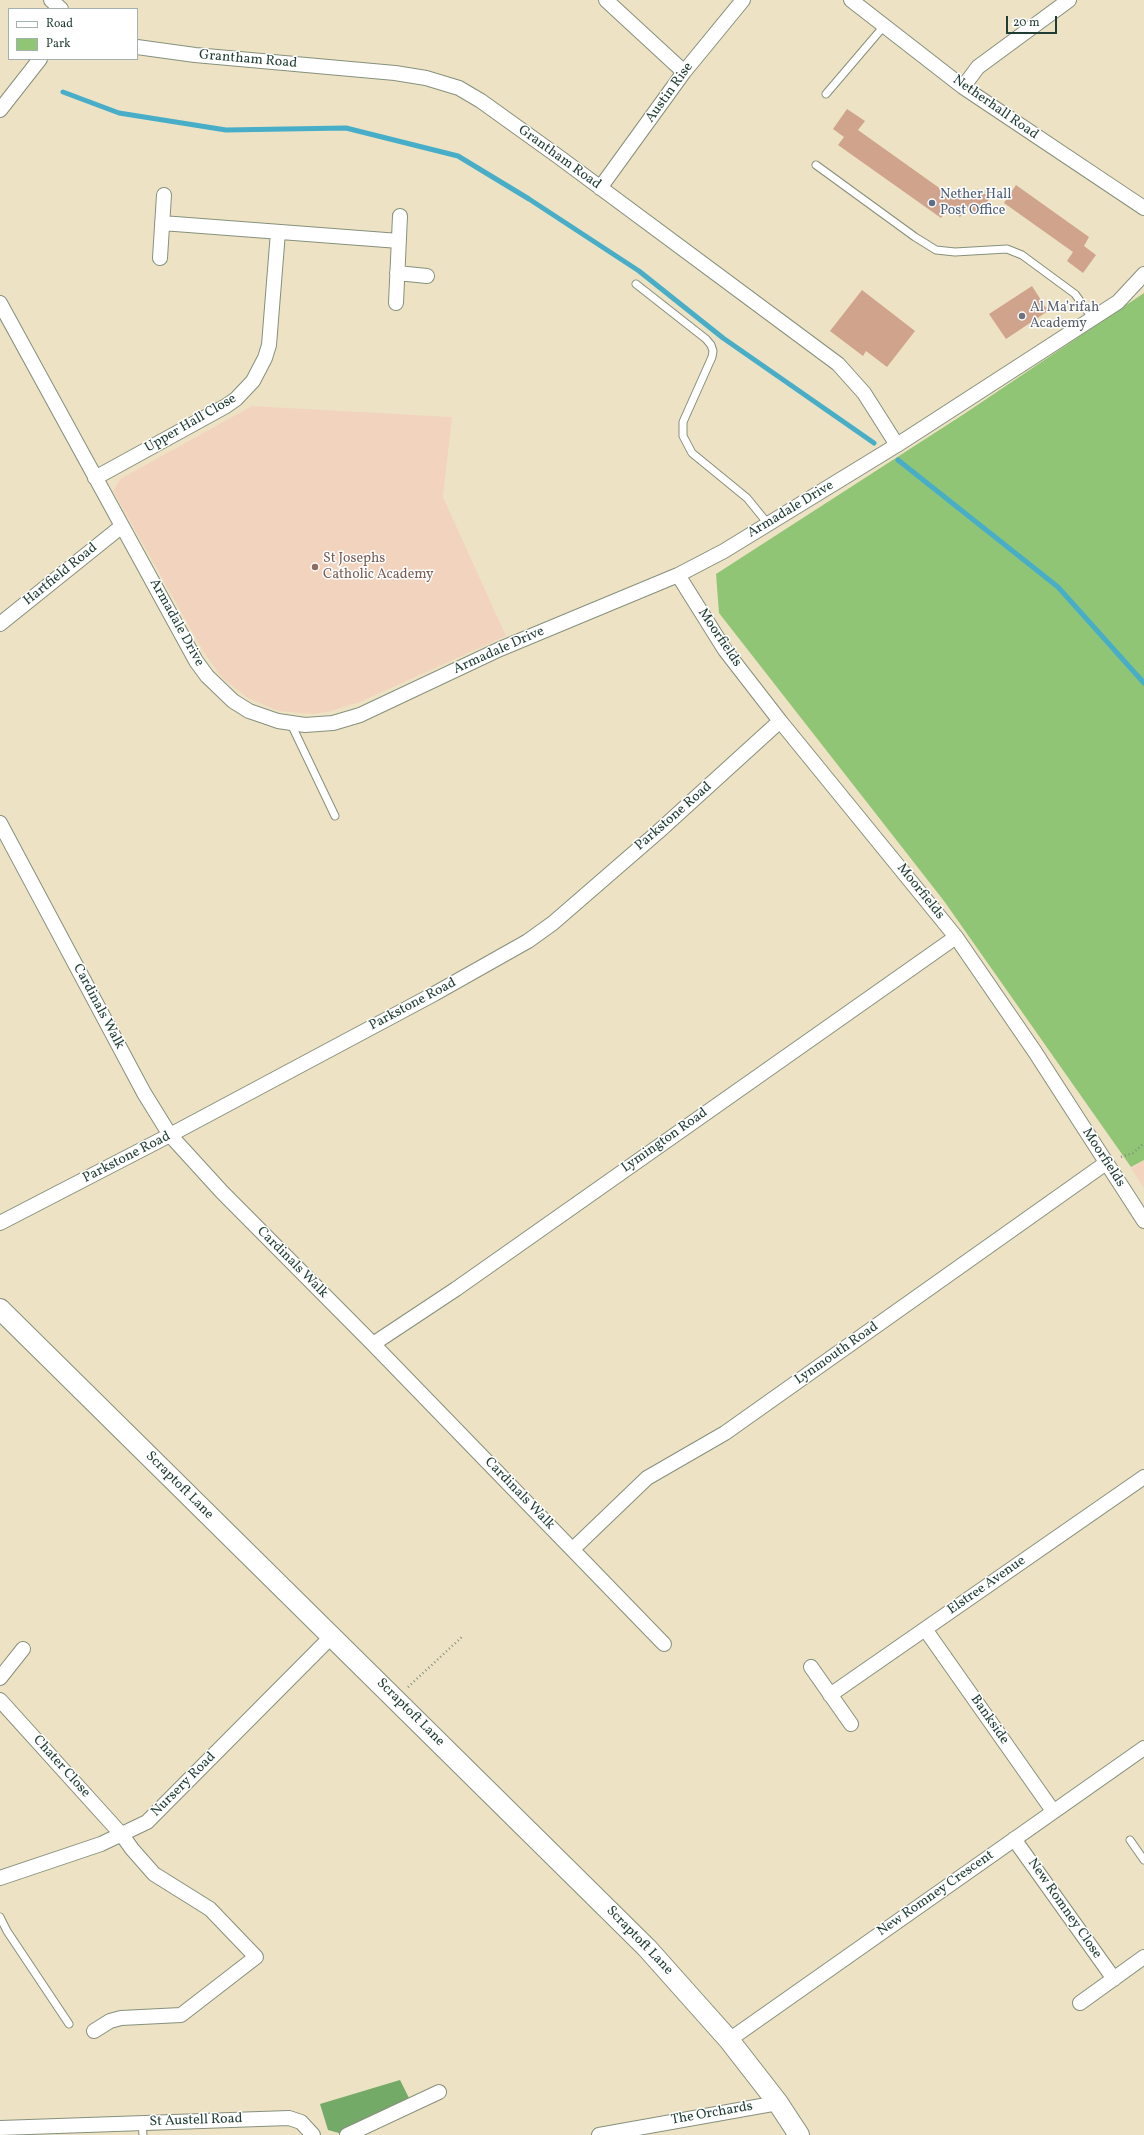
<!DOCTYPE html>
<meta charset="utf-8">
<style>
body{margin:0}
#map{position:relative;width:1144px;height:2135px;overflow:hidden;background:#ede3c4;font-family:Vollkorn,serif}
canvas{display:block}
.legend{position:absolute;left:8px;top:8px;width:130px;height:52px;box-sizing:border-box;background:#fff;border:1px solid #a5b1ae;margin:0;padding:5px 7px;list-style:none;font-size:12px;color:#1f3d34}
.legend li{display:flex;align-items:center;gap:8px;height:20px}
.legend b{width:20px;border:1px solid #a5b1ae}
.scale{position:absolute;left:1006px;top:16px;width:51px;height:18px;box-sizing:border-box;border:2px solid #1f3d34;border-top:0;padding-left:5px;font-size:12px;line-height:14px;white-space:nowrap;color:#1f3d34;-webkit-text-stroke:3px #fff;paint-order:stroke}
</style>
<div id="map">
<canvas width="1144" height="2135"></canvas>
<ul class="legend">
<li><b style="height:5px;background:#fff"></b>Road</li>
<li><b style="height:11px;background:#91c576"></b>Park</li>
</ul>
<div class="scale">20 m</div>
</div>
<script>
const ctx = document.querySelector('canvas').getContext('2d');
ctx.lineJoin = 'round';
function fill(path, color) {
  ctx.fillStyle = color;
  ctx.fill(path, 'evenodd');
}
function toPath(rows) {
  const path = new Path2D();
  for (const r of rows) {
    path.moveTo(r[0], r[1]);
    for (let i = 2; i < r.length; i += 2) path.lineTo(r[i], r[i + 1]);
  }
  return path;
}
function strokePath(path, color, width, dash) {
  ctx.strokeStyle = color;
  ctx.lineWidth = width;
  ctx.lineCap = dash ? 'butt' : 'round';
  ctx.setLineDash(dash || []);
  ctx.stroke(path);
}
function write(font, color, halo, rows, align = 'center') {
  ctx.font = font + ' Vollkorn,serif';
  ctx.lineWidth = 3;
  ctx.setLineDash([]);
  ctx.textBaseline = 'middle';
  ctx.strokeStyle = halo;
  ctx.fillStyle = color;
  for (const [text, x, y, turn = 0] of rows) {
    ctx.save();
    ctx.translate(x, y);
    ctx.rotate((+turn || 0) * Math.PI / 180);
    ctx.textAlign = isNaN(turn) ? turn : align;
    if (halo) ctx.strokeText(text, 0, 0);
    ctx.fillText(text, 0, 0);
    ctx.restore();
  }
}
fill(toPath([
 [252,406,452,417,443,497,506,636,360,702,328,712,312,714,278,711,248,698,222,678,203,651,113,491,120,479],
 [1144,1160,1144,1188,1131,1168]
]), '#f2d4be');
fill(toPath([
 [1144,293,1144,1160,1131,1167,944,901,719,613,716,574,964,414]
]), '#91c576');
fill(toPath([
 [400,2080,411,2102,346,2135,328,2130,320,2104]
]), '#74aa67');
strokePath(toPath([
 [63,92,119,113,226,130,346,128,458,156,529,199,639,271,723,338,874,443],
 [898,460,1058,587,1144,683]
]), '#48aec8', 5);
fill(toPath([
 [847,109,865,121,858,130,952,197,959,187,973,196,978,189,990,198,978,214,967,207,960,217,948,208,941,218,838,145,844,137,833,129],
 [1016,185,1089,237,1084,246,1096,255,1083,273,1067,261,1073,252,1004,203],
 [1032,286,1048,311,1006,339,989,314],
 [862,290,915,331,887,367,866,351,863,356,830,331]
]), '#cfa38c');
const lane = toPath([
 [826,94,884,26],
 [816,165,915,237,936,250,955,252,1007,249,1022,255,1075,294,1093,319],
 [636,284,706,339,711,345,713,351,712,357,683,422,683,436,692,453,747,498,769,525],
 [291,724,335,816],
 [1130,1840,1144,1860],
 [0,1917,7,1931,69,2024],
 [142,2123,143,2135]
]);
const street = toPath([
 [51,0,61,9],
 [606,0,684,72],
 [851,0,963,87,1144,208],
 [137,47,195,55,395,73,426,78,459,88,481,101,559,157,838,364,864,393,897,445],
 [963,87,978,67,1069,0],
 [0,110,40,59],
 [600,188,684,72,743,0],
 [162,223,399,241],
 [160,258,164,195],
 [397,273,427,276],
 [0,303,196,661,207,676,233,701,249,711,278,721,305,725,333,723,360,715,500,649,678,575,724,551,897,445,1118,302,1144,274],
 [396,303,400,216],
 [95,478,226,406,236,399,253,381,265,358,269,345,278,232],
 [678,575,725,650,780,721,956,937,1035,1052,1144,1221],
 [0,624,122,526],
 [0,823,144,1093,170,1135,222,1192,373,1344,664,1644],
 [0,1223,170,1135,434,994,528,941,553,923,658,832,780,721],
 [373,1344,456,1289,956,937],
 [573,1549,647,1478,725,1433,1106,1163],
 [925,1629,1053,1811],
 [811,1667,851,1724],
 [0,1678,23,1649],
 [830,1695,1144,1477],
 [0,1700,122,1835,132,1849,154,1874,210,1909,256,1957,181,2015,121,2018,110,2021,94,2031],
 [1014,1839,1114,1979],
 [0,1878,101,1844,147,1822,332,1636],
 [1080,2003,1144,1957],
 [729,2040,1144,1748],
 [0,2128,289,2118,301,2122,313,2135],
 [347,2135,439,2092],
 [599,2135,778,2103]
]);
const secondary = toPath([
 [0,1309,647,1948,729,2040,778,2103,799,2135]
]);
strokePath(lane, '#86907c', 9);
strokePath(street, '#86907c', 16);
strokePath(secondary, '#86907c', 22);
strokePath(toPath([
 [1121,1157,1133,1153,1144,1143],
 [408,1687,463,1636]
]), '#86907c', 2.5, [1, 3]);
strokePath(lane, '#fff', 7);
strokePath(street, '#fff', 14);
strokePath(secondary, '#fff', 20);
for (const [x, y, r, color] of [
 [932,203,4,"#5c6f8a"],
 [1022,316,4,"#6b7280"],
 [315,567,4,"#8d6e63"]
]) {
  const dot = new Path2D();
  dot.arc(x, y, r, 0, 2 * Math.PI);
  ctx.fillStyle = color;
  ctx.fill(dot);
  strokePath(dot, '#fff', 1.5);
}
write('14px', '#1f3d34', '#fff', [
 ["Grantham Road",248,60,5],
 ["Austin Rise",670,93,-54],
 ["Netherhall Road",995,108,35],
 ["Grantham Road",559,158,36],
 ["Upper Hall Close",191,424,-30],
 ["Armadale Drive",791,510,-31],
 ["Hartfield Road",61,575,-39],
 ["Armadale Drive",176,623,61],
 ["Moorfields",719,638,56],
 ["Armadale Drive",499,651,-24],
 ["Parkstone Road",674,817,-41],
 ["Moorfields",920,892,51],
 ["Parkstone Road",413,1005,-28],
 ["Cardinals Walk",98,1007,62],
 ["Lymington Road",665,1141,-35],
 ["Parkstone Road",127,1158,-27],
 ["Moorfields",1103,1158,57],
 ["Cardinals Walk",292,1263,45],
 ["Lynmouth Road",837,1354,-35],
 ["Scraptoft Lane",179,1486,45],
 ["Cardinals Walk",519,1494,46],
 ["Elstree Avenue",987,1586,-35],
 ["Scraptoft Lane",410,1713,45],
 ["Bankside",989,1720,55],
 ["Chater Close",61,1767,48],
 ["Nursery Road",184,1785,-45],
 ["New Romney Crescent",936,1894,-35],
 ["New Romney Close",1064,1909,55],
 ["Scraptoft Lane",639,1941,46],
 ["The Orchards",712,2114,-10],
 ["St Austell Road",196,2121,-2]
]);
write('14px', '#4e5e75', '#fff', [
 ["Nether Hall",940,195],
 ["Post Office",940,211]
], 'left');
write('14px', '#5b616d', '#fff', [
 ["Al Ma’rifah",1030,308],
 ["Academy",1030,324]
], 'left');
write('14px', '#785e54', '#fff', [
 ["St Josephs",323,559],
 ["Catholic Academy",323,575]
], 'left');
</script>
